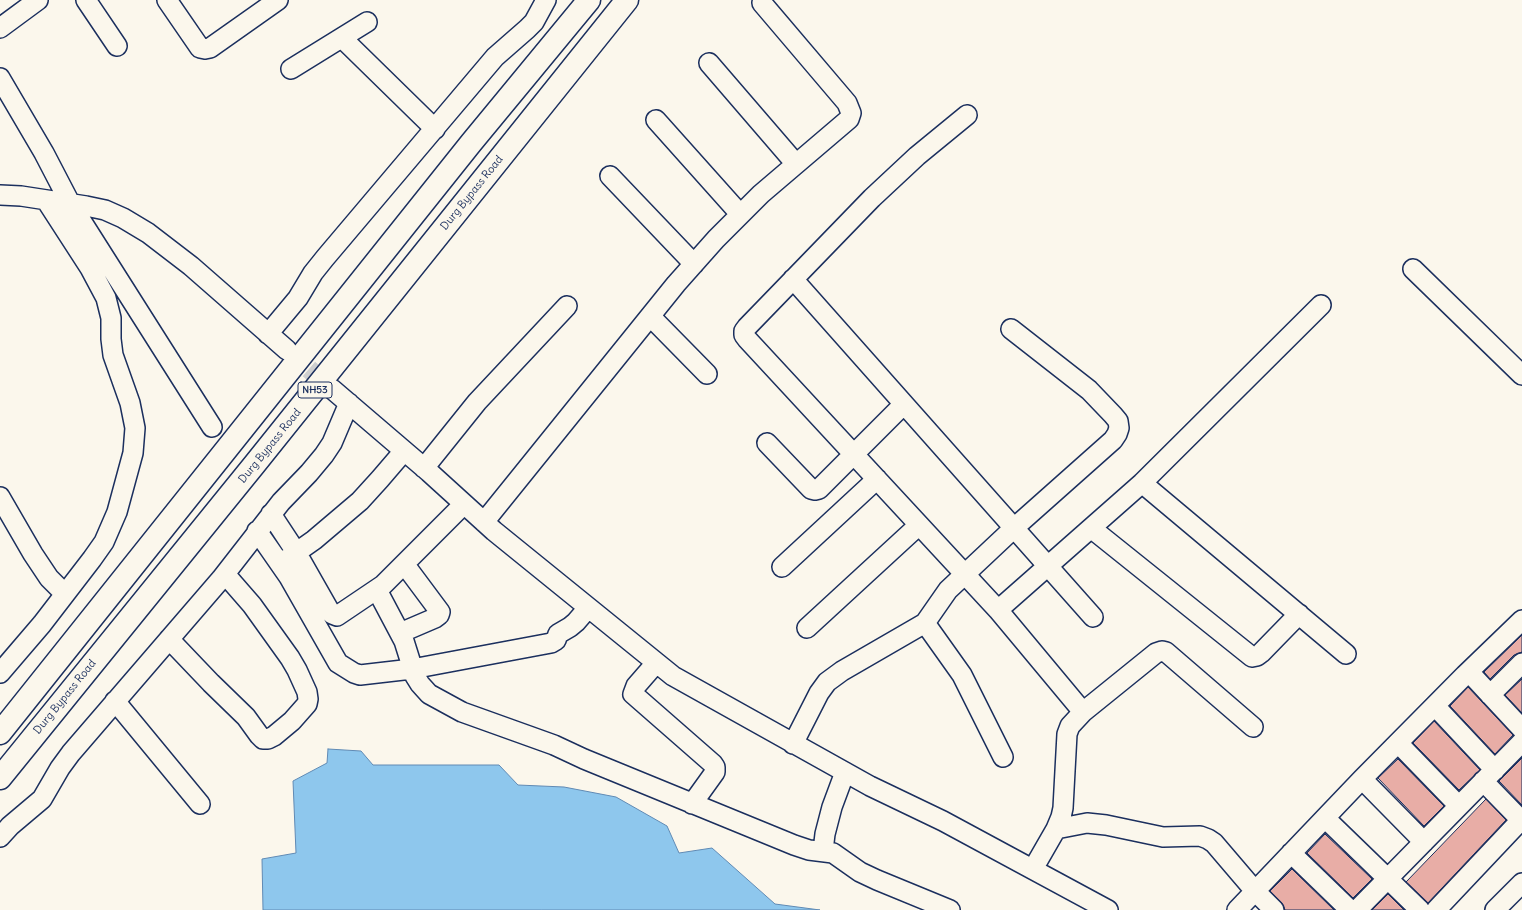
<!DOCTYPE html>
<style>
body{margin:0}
canvas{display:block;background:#fbf7ec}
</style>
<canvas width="1522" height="910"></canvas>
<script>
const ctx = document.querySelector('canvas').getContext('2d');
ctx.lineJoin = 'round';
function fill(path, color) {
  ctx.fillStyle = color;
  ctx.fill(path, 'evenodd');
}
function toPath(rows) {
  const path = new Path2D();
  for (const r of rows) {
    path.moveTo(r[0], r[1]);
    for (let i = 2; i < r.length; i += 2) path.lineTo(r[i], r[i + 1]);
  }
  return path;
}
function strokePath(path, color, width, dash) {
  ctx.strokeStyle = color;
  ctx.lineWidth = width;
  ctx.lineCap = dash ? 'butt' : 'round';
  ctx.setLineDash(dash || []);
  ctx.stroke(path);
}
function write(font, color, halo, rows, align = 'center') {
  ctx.font = font + ' Delius,sans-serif';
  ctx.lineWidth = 3;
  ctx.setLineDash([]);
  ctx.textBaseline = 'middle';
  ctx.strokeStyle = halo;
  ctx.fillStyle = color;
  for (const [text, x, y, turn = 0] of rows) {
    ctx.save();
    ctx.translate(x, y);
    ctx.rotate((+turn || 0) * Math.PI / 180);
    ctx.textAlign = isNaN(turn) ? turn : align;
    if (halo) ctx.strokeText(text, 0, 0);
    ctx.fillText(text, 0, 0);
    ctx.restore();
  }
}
const water = toPath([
 [328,749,361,751,373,765,499,765,518,785,564,787,616,797,667,826,679,853,712,848,775,904,820,910,263,910,262,859,296,853,293,781,327,763,328,749]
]);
fill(water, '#8ec7ed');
strokePath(water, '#608ab4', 1);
const building = toPath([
 [1522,635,1522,652,1514,655,1490,679,1484,672,1522,635],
 [1522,679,1522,713,1505,695,1522,679],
 [1468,687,1513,735,1495,754,1450,706,1468,687],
 [1434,721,1480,770,1459,790,1413,743,1434,721],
 [1522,758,1522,805,1499,781,1522,758],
 [1398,759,1444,806,1424,826,1378,778,1398,759],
 [1486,799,1506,820,1428,903,1406,882,1486,799],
 [1325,834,1372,879,1353,898,1307,853,1325,834],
 [1292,869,1334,910,1285,910,1282,903,1270,891,1292,869],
 [1388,894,1404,910,1372,910,1388,894]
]);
fill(building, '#e8ada6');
strokePath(building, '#1b2f5e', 1);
strokePath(toPath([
 [287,350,332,389]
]), '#cecfd0', 19, [19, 10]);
const minor = toPath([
 [86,0,117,46],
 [167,0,200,48,205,49,210,48,278,0],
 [0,28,38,0],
 [342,38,435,129],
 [709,63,796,164],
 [291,69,367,22],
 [0,78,44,153,70,203,212,427],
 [967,115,917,156,872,198,747,327,744,331,744,335,747,339,998,610,1083,712],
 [656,120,740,214],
 [610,176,694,264],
 [0,195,21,196,86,206,105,210,123,218,148,233,191,266,287,350],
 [1413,269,1522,375],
 [793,279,1093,617],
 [650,316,707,374],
 [268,334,298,298,313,273,325,258,495,57,527,29,534,22,546,0],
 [332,389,429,472,494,531,673,676,870,786,943,821,1108,910],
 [767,443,811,489,815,490,819,489,904,404],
 [424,468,477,402,567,306],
 [1142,483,1346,654],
 [0,497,33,554,49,578,65,594],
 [271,514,296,552,329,610,332,614,337,616,383,585,464,504],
 [484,522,676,284,716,239,761,194,849,119,851,113,847,103,762,3],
 [1091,528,1252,657,1257,656,1261,653,1299,614],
 [257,531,289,577,338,663,354,673,360,675,412,669,551,643,556,640,558,634,570,627,576,622,588,608],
 [287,559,314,540,360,501,380,479,404,451],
 [782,567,877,479],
 [377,590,404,641,415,676,420,684,429,694,462,712,554,745,584,759,794,845,809,850,833,853,860,872,877,880,950,910],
 [998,610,1142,483,1321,305],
 [925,623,962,675,1003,757],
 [807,628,919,525],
 [400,633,435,618,439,615,440,612,405,565],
 [169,639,211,683,246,717,259,735,263,739,268,739,274,736,292,721,307,704,308,699,307,692,297,670,290,658,252,605,225,574],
 [656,663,636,686,633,694,713,764,715,767,715,772,692,804],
 [1469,672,1522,729],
 [0,673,42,624,92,559,104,542,117,512,133,453,135,428,130,403,113,355,111,339,111,318,106,298,90,268,46,200],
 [1490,695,1522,663],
 [115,701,200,804],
 [1435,706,1495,770],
 [1398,743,1459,806],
 [793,744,819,693,827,682,842,671,925,623,948,590,1014,528,1113,440,1117,434,1119,428,1118,421,1113,415,1089,390,1011,329],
 [1362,779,1424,842],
 [1483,781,1522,821],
 [1325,818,1420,910],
 [1056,829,1087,823,1106,825,1163,837,1200,836,1208,839,1214,843,1255,891,1274,910],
 [0,837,10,826,42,799,60,768,71,753,221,579,281,502,309,473,324,455,332,443,349,403],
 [823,851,825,834,832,807,845,772],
 [1291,853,1350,910],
 [1033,869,1056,829,1061,817,1063,808,1067,734,1070,726,1083,712,1156,653,1162,651,1166,652,1253,727],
 [1237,910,1362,779,1465,675,1522,620],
 [1357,910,1522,742],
 [1436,910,1521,820],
 [1495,910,1522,883]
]);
const highway = toPath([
 [0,733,471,143,589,0],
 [0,778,254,465,627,0]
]);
strokePath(minor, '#1b2f5e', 22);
strokePath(highway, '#1b2f5e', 25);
strokePath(minor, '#fbf7ec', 19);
strokePath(highway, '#fbf7ec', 22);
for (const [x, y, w] of [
 [315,390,34]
]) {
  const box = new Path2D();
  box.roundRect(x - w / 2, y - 8, w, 16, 3);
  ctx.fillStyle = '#fbf7ec';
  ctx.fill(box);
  strokePath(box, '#1b2f5e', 1);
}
write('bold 10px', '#1b2f5e', null, [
 ["NH53",315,390]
]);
write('11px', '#1b2f5e', '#fbf7ec', [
 ["Durg Bypass Road",472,193,-51],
 ["Durg Bypass Road",270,446,-51],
 ["Durg Bypass Road",65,697,-51]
]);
</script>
